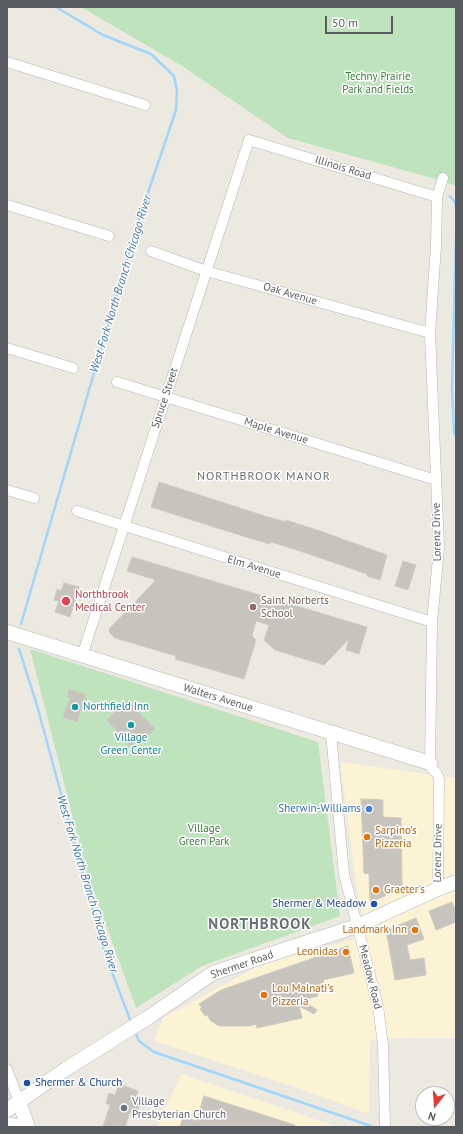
<!DOCTYPE html>
<style>
body{margin:0}
#map{position:relative;width:463px;height:1134px;overflow:hidden;background:#ece9e0;font-family:"PT Sans",sans-serif}
canvas{display:block}
.frame{position:absolute;inset:0;border:8px solid #595d61;pointer-events:none}
.north{position:absolute;left:415px;top:1086px;width:40px;height:40px;box-sizing:border-box;background:#fff;border:1px solid #bdbec0;border-radius:50%;rotate:197deg;font-size:11px;font-weight:700;line-height:16px;text-align:center;color:#595d61}
.north::after{content:'';display:block;margin:auto;width:14px;height:18px;background:#e43a2f;clip-path:polygon(50% 0,100% 100%,50% 72%,0 100%)}
.scale{position:absolute;left:325px;top:16px;width:68px;height:18px;box-sizing:border-box;border:2px solid #595d61;border-top:0;padding-left:5px;font-size:12px;line-height:14px;white-space:nowrap;color:#595d61;-webkit-text-stroke:3px #fff;paint-order:stroke}
</style>
<div id="map">
<canvas width="463" height="1134"></canvas>
<div class="frame"></div>
<div class="north">N</div>
<div class="scale">50 m</div>
</div>
<script>
const ctx = document.querySelector('canvas').getContext('2d');
ctx.lineJoin = 'round';
function fill(path, color) {
  ctx.fillStyle = color;
  ctx.fill(path, 'evenodd');
}
function toPath(rows) {
  const path = new Path2D();
  for (const r of rows) {
    path.moveTo(r[0], r[1]);
    for (let i = 2; i < r.length; i += 2) path.lineTo(r[i], r[i + 1]);
  }
  return path;
}
function strokePath(path, color, width, dash) {
  ctx.strokeStyle = color;
  ctx.lineWidth = width;
  ctx.lineCap = dash ? 'butt' : 'round';
  ctx.setLineDash(dash || []);
  ctx.stroke(path);
}
function write(font, color, halo, rows, align = 'center') {
  ctx.font = font + ' "PT Sans",sans-serif';
  ctx.lineWidth = 3;
  ctx.setLineDash([]);
  ctx.textBaseline = 'middle';
  ctx.strokeStyle = halo;
  ctx.fillStyle = color;
  for (const [text, x, y, turn = 0] of rows) {
    ctx.save();
    ctx.translate(x, y);
    ctx.rotate((+turn || 0) * Math.PI / 180);
    ctx.textAlign = isNaN(turn) ? turn : align;
    if (halo) ctx.strokeText(text, 0, 0);
    ctx.fillText(text, 0, 0);
    ctx.restore();
  }
}
fill(toPath([
 [340,762,456,778,456,1038,395,1038,370,1040,369,1114,292,1086,154,1041,164,1017,260,965,368,935,358,898],
 [181,1074,338,1127,157,1127]
]), '#fcf3d5');
fill(toPath([
 [81,7,456,7,456,186,439,180,288,138,182,66],
 [30,649,318,742,340,916,202,966,136,1008,86,869]
]), '#bee3bd');
strokePath(toPath([
 [450,196,455,202,456,207],
 [456,237,452,388,454,432,456,436],
 [21,624,137,225,176,110,177,90,174,76,151,54,103,35,56,7],
 [19,649,36,702,104,951,131,1022],
 [135,1032,139,1041,154,1052,371,1126]
]), '#a0d5fc', 2.5);
const building = toPath([
 [159,482,265,516,286,522,286,520,323,532,387,555,380,580,367,576,367,574,303,552,271,542,270,544,249,538,151,507,159,482],
 [132,557,367,627,359,654,346,650,349,639,324,665,275,650,264,640,269,625,256,621,252,636,256,640,244,679,175,659,176,656,115,638,109,632,110,628,156,580,127,571,132,557],
 [403,561,416,565,408,590,395,586,403,561],
 [64,583,79,587,70,617,55,612,59,601,54,600,57,589,61,591,64,583],
 [69,689,86,695,77,722,63,717,70,698,67,697,69,689],
 [127,700,155,729,133,749,107,720,127,700],
 [361,799,383,800,383,817,401,818,402,885,386,893,385,896,370,902,369,874,364,873,361,799],
 [452,902,456,912,456,922,436,930,429,911,452,902],
 [416,918,424,939,407,945,410,960,424,958,426,975,395,980,386,930,416,918],
 [348,946,354,973,323,980,324,982,322,983,317,990,318,996,302,1000,317,1010,314,1014,299,1006,302,1018,257,1028,256,1024,250,1026,219,1026,211,1021,207,1015,205,1016,200,1009,202,1008,199,1004,221,990,348,946],
 [119,1084,138,1091,134,1102,140,1104,137,1114,130,1112,125,1127,103,1127,110,1105,106,1103,109,1093,115,1095,119,1084],
 [204,1096,295,1125,295,1127,180,1127,183,1117,196,1121,204,1096]
]);
fill(building, '#c7c4be');
strokePath(building, '#d0cbbf', 1);
const street = toPath([
 [7,62,145,105],
 [7,205,109,236],
 [151,251,206,271,430,333],
 [7,348,73,368],
 [117,382,436,480],
 [7,490,34,498],
 [77,511,432,622],
 [82,656,249,140,437,197],
 [331,733,344,874,378,1006,383,1045,385,1127],
 [438,889,439,779,437,774,431,767,430,763,432,622,439,548,430,333,436,246,437,197,443,178],
 [7,1069,19,1102]
]);
const secondary = toPath([
 [7,632,430,763],
 [19,1102,28,1127],
 [7,1110,66,1069,149,1017,213,973,357,926,438,889,456,882],
 [7,1124,17,1126,18,1127]
]);
strokePath(street, '#b3b7bb', 11);
strokePath(secondary, '#b4b8bd', 15);
strokePath(street, '#fff', 10);
strokePath(secondary, '#fff', 14);
for (const [x, y, r, color] of [
 [66,601,5,"#e0444e"],
 [253,607,4,"#8d6e63"],
 [75,707,4,"#0f9aa8"],
 [131,725,4,"#0f9aa8"],
 [369,809,4,"#3f7fe0"],
 [367,837,4,"#e8710a"],
 [376,890,4,"#e8710a"],
 [374,904,4,"#1a4fb4"],
 [415,930,4,"#e8710a"],
 [346,952,4,"#e8710a"],
 [264,995,4,"#e8710a"],
 [27,1083,4,"#1a4fb4"],
 [124,1108,4,"#6b7280"]
]) {
  const dot = new Path2D();
  dot.arc(x, y, r, 0, 2 * Math.PI);
  ctx.fillStyle = color;
  ctx.fill(dot);
  strokePath(dot, '#fff', 1.5);
}
write('11px', '#378339', '#fff', [
 ["Techny Prairie",378,77],
 ["Park and Fields",378,90],
 ["Village",204,829],
 ["Green Park",204,842]
]);
write('11px', '#595d61', '#fff', [
 ["Illinois Road",343,168,17],
 ["Oak Avenue",290,294,16],
 ["Spruce Street",165,398,-72],
 ["Maple Avenue",276,431,17],
 ["Lorenz Drive",437,532,-91],
 ["Elm Avenue",254,567,17],
 ["Walters Avenue",218,698,17],
 ["Lorenz Drive",438,853,-89],
 ["Shermer Road",242,965,-19],
 ["Meadow Road",370,977,76]
]);
write('11px', '#be3a42', '#fff', [
 ["Northbrook",75,595],
 ["Medical Center",75,608]
], 'left');
write('11px', '#785e54', '#fff', [
 ["Saint Norberts",261,601],
 ["School",261,614]
], 'left');
write('11px', '#0d838f', '#fff', [
 ["Northfield Inn",83,707],
 ["Village",131,738,"center"],
 ["Green Center",131,751,"center"]
], 'left');
write('11px', '#366cbe', '#fff', [
 ["Sherwin-Williams",361,809]
], 'right');
write('11px', '#c56008', '#fff', [
 ["Sarpino's",375,831],
 ["Pizzeria",375,844],
 ["Graeter's",384,890],
 ["Landmark Inn",407,930,"right"],
 ["Leonidas",338,952,"right"],
 ["Lou Malnati's",272,989],
 ["Pizzeria",272,1002]
], 'left');
write('11px', '#164399', '#fff', [
 ["Shermer & Meadow",366,904],
 ["Shermer & Church",35,1083,"left"]
], 'right');
write('11px', '#5b616d', '#fff', [
 ["Village",132,1102],
 ["Presbyterian Church",132,1115]
], 'left');
write('italic 12px', '#3f76ae', '#fff', [
 ["West Fork North Branch Chicago River",121,284,-73],
 ["West Fork North Branch Chicago River",87,884,73]
]);
ctx.letterSpacing = '1px';
write('12px', '#6a6f73', '#fff', [
 ["NORTHBROOK MANOR",264,477]
]);
ctx.letterSpacing = '0px';
ctx.letterSpacing = '1px';
write('bold 15px', '#6a6f73', '#fff', [
 ["NORTHBROOK",260,925]
]);
ctx.letterSpacing = '0px';
</script>
